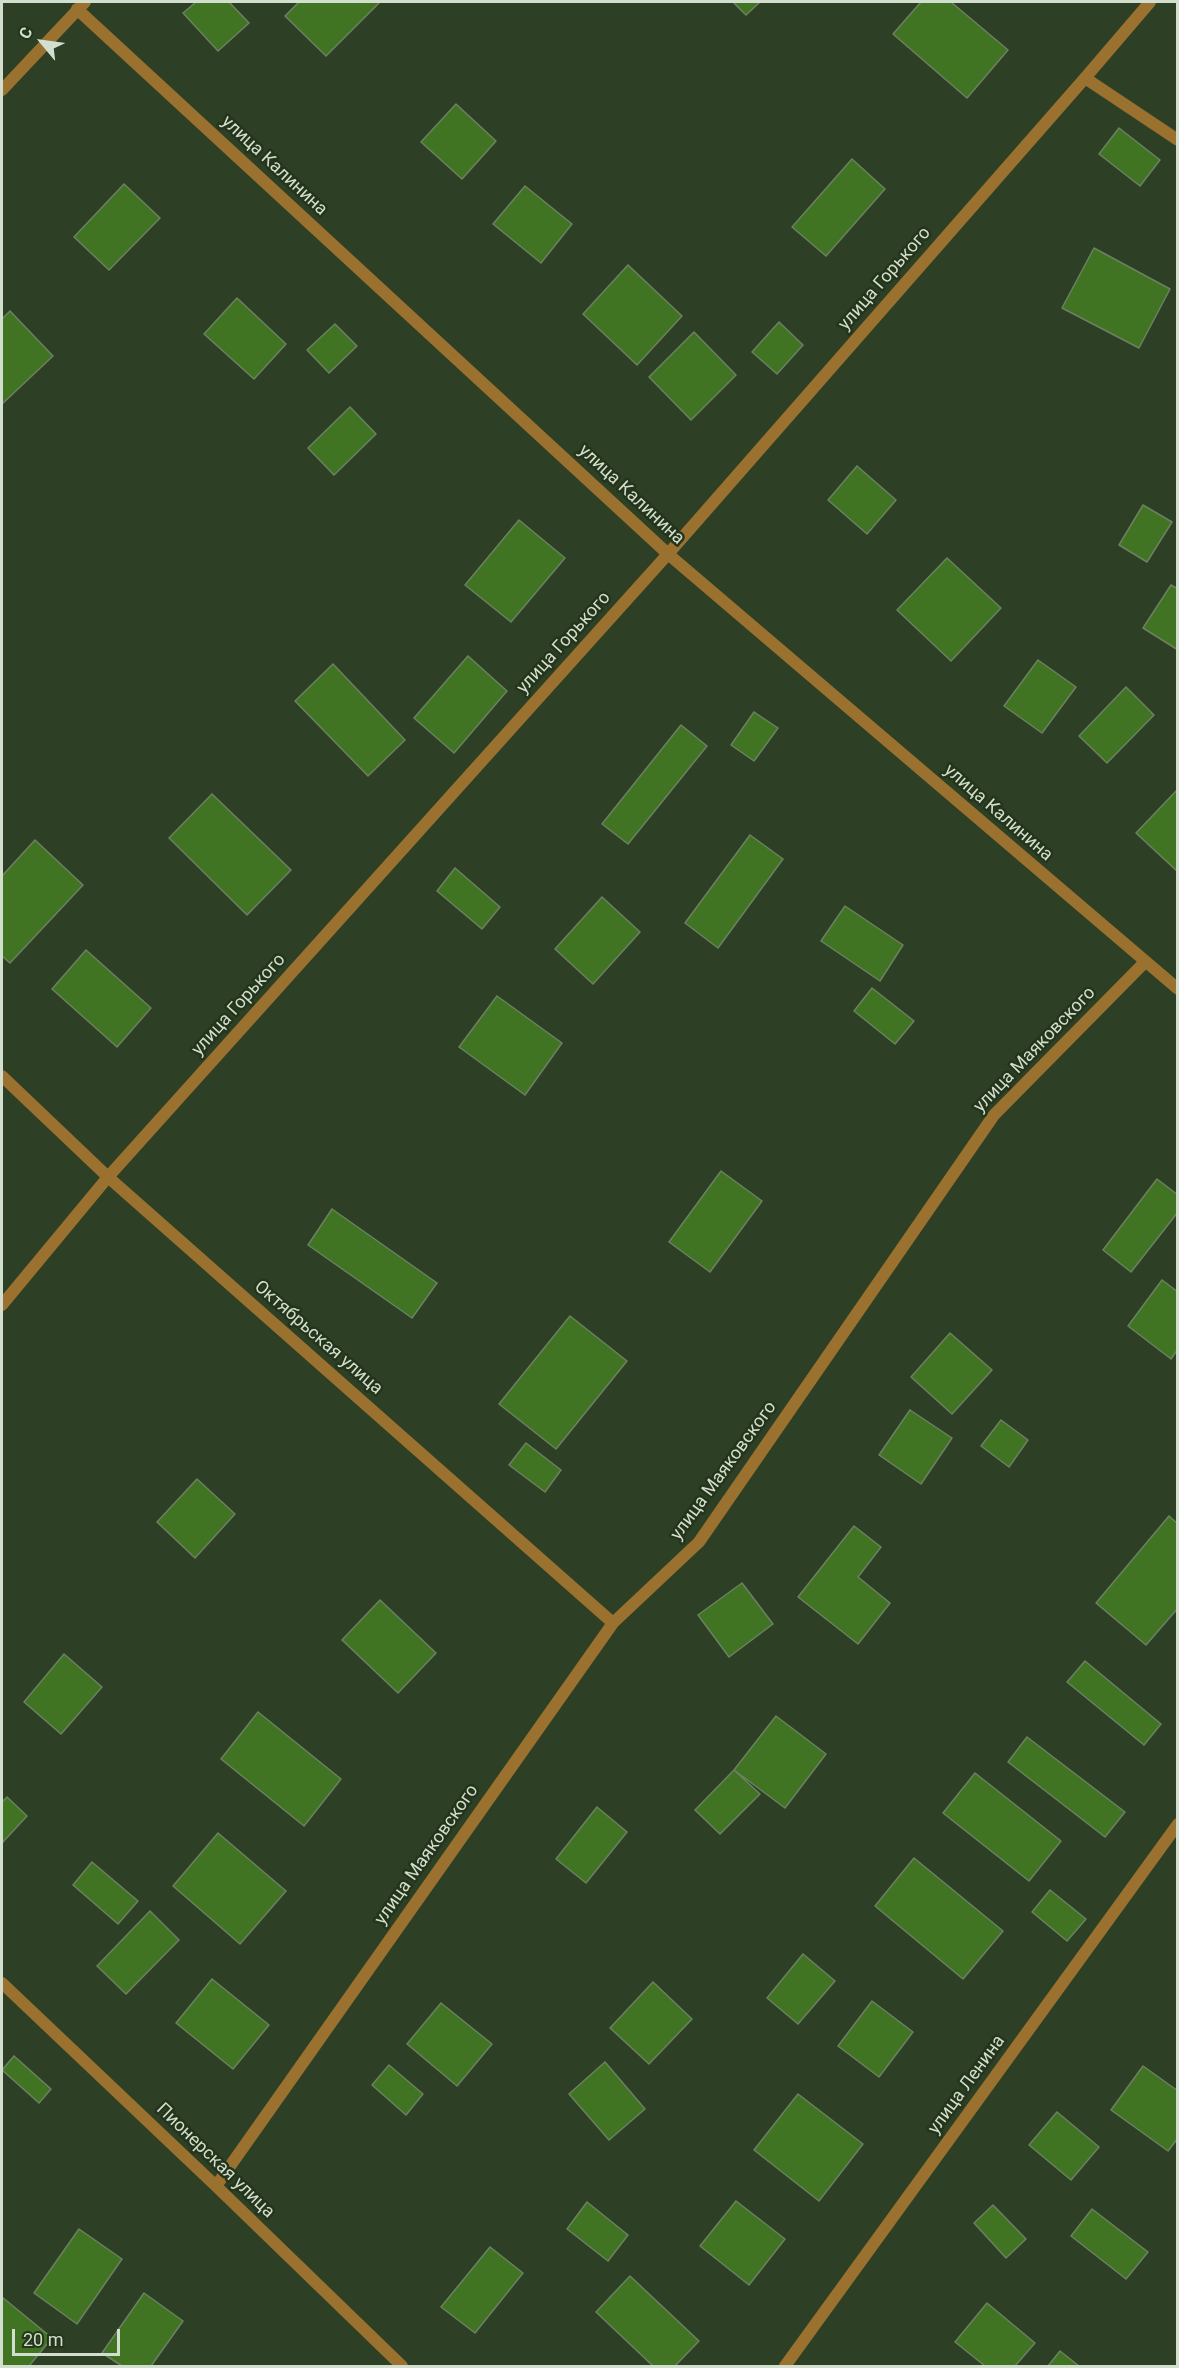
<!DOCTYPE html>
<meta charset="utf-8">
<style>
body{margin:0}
#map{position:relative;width:1179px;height:2368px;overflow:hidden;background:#2d4025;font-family:Roboto,sans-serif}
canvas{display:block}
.frame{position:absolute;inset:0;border:3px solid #d3dfce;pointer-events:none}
.north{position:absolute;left:12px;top:12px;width:60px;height:60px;-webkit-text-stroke:4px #24351b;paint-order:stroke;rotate:299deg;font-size:16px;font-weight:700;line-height:24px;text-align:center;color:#d3dfce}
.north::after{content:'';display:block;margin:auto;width:21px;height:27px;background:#d3dfce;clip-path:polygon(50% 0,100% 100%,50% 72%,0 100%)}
.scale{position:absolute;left:12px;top:2329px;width:108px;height:27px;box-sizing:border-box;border:3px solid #d3dfce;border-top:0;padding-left:8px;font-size:18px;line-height:21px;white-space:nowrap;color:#d3dfce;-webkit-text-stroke:4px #24351b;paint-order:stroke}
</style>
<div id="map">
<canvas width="1179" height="2368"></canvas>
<div class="frame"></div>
<div class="north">С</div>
<div class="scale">20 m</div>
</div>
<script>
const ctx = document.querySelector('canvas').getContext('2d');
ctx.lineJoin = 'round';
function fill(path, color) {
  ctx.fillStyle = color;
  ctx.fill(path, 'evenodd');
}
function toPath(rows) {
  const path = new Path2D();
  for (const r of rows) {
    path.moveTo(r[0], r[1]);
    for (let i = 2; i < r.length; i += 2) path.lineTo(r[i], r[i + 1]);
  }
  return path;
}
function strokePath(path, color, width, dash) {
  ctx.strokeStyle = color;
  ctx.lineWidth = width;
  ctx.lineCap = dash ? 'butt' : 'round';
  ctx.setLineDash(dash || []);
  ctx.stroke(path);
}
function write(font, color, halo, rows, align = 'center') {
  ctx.font = font + ' Roboto,sans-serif';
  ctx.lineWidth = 5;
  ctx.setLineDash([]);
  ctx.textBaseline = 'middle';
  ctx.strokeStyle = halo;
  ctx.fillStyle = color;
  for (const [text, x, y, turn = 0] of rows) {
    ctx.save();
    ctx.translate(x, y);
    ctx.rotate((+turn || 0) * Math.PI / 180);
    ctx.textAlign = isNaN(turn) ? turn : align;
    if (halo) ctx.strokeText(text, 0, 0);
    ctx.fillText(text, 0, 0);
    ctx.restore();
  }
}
const building = toPath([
 [196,2,229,2,249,23,218,51,183,13,196,2],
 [299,2,380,2,326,56,285,16,299,2],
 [733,2,760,2,746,15,733,2],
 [921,2,951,2,1008,50,967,98,893,34,921,2],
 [456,104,496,141,462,179,421,142,456,104],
 [1119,128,1160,160,1140,186,1099,154,1119,128],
 [852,159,885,189,826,256,792,227,852,159],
 [124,184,160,218,109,270,74,237,124,184],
 [525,186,572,224,541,263,493,224,525,186],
 [1094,248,1170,289,1139,348,1062,308,1094,248],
 [628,265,682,316,637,365,583,314,628,265],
 [237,298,286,344,254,379,204,334,237,298],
 [10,311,53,356,2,404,2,319,10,311],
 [779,322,803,345,777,374,752,352,779,322],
 [335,324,357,346,329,373,307,350,335,324],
 [694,332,736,375,691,420,649,377,694,332],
 [350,407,376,434,334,475,308,448,350,407],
 [857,466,896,500,867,534,828,500,857,466],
 [1143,505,1172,522,1147,562,1119,545,1143,505],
 [519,520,565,558,511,622,465,585,519,520],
 [947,558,1001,608,951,661,897,610,947,558],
 [1171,585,1178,589,1178,650,1143,628,1171,585],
 [468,656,507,691,454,753,414,718,468,656],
 [1038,660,1076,687,1042,733,1004,706,1038,660],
 [333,664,405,740,368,776,295,701,333,664],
 [1126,687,1154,715,1107,763,1079,736,1126,687],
 [754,712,778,728,754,761,731,745,754,712],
 [681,725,707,746,628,844,602,824,681,725],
 [1178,789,1178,872,1136,833,1178,789],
 [212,794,291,870,247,915,169,838,212,794],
 [750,835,783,859,718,948,685,923,750,835],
 [35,840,83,885,10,963,2,956,2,876,35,840],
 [455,868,500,907,482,929,437,891,455,868],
 [602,897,640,932,593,984,555,949,602,897],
 [845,906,903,945,880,981,821,941,845,906],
 [86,950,151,1008,117,1047,52,989,86,950],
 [872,988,914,1021,895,1044,854,1011,872,988],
 [497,996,562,1043,525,1095,459,1047,497,996],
 [721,1171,762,1201,710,1272,669,1242,721,1171],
 [1157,1179,1178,1195,1178,1212,1131,1272,1103,1250,1157,1179],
 [332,1209,437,1283,412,1318,308,1245,332,1209],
 [1162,1280,1178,1292,1178,1349,1171,1359,1128,1326,1162,1280],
 [570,1316,627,1361,556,1449,499,1404,570,1316],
 [950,1333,992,1370,952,1414,911,1377,950,1333],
 [910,1410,952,1438,921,1484,879,1455,910,1410],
 [1001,1420,1028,1440,1009,1467,981,1446,1001,1420],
 [526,1443,561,1470,545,1492,509,1465,526,1443],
 [197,1479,235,1514,195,1558,157,1522,197,1479],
 [1169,1516,1178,1524,1178,1608,1146,1645,1096,1603,1169,1516],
 [854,1526,881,1547,858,1577,890,1603,858,1644,798,1597,854,1526],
 [742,1583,773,1624,729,1657,698,1615,742,1583],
 [380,1600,436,1653,398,1693,342,1640,380,1600],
 [64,1654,102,1687,61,1734,24,1702,64,1654],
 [1085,1661,1161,1724,1144,1745,1067,1682,1085,1661],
 [258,1712,341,1779,304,1826,221,1759,258,1712],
 [776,1716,826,1754,785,1808,734,1770,776,1716],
 [1027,1737,1125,1812,1105,1837,1008,1762,1027,1737],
 [734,1770,760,1794,720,1834,695,1810,734,1770],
 [975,1773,1061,1841,1029,1881,943,1813,975,1773],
 [7,1797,27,1816,2,1843,2,1802,7,1797],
 [597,1807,627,1832,586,1883,556,1859,597,1807],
 [218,1833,286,1891,240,1944,173,1886,218,1833],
 [914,1858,1003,1931,963,1979,875,1906,914,1858],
 [92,1862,138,1901,118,1924,73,1885,92,1862],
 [1050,1890,1086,1919,1067,1941,1032,1912,1050,1890],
 [150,1911,179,1940,126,1994,97,1966,150,1911],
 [803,1954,835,1981,798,2024,767,1998,803,1954],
 [212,1979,269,2025,233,2069,176,2023,212,1979],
 [653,1982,692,2019,649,2064,610,2028,653,1982],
 [872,2001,913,2032,879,2077,838,2046,872,2001],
 [441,2003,492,2044,457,2086,407,2044,441,2003],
 [14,2056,51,2089,39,2103,2,2070,14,2056],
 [605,2062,645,2109,609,2140,569,2094,605,2062],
 [389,2065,423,2094,406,2115,372,2085,389,2065],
 [1143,2066,1178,2091,1178,2138,1168,2151,1111,2110,1143,2066],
 [798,2094,863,2144,819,2201,754,2150,798,2094],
 [1057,2112,1099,2147,1071,2180,1029,2145,1057,2112],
 [736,2201,785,2239,749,2285,700,2246,736,2201],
 [587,2202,628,2235,608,2261,567,2229,587,2202],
 [993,2205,1026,2239,1006,2258,974,2223,993,2205],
 [1092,2209,1148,2252,1126,2279,1071,2236,1092,2209],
 [79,2229,122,2259,77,2324,34,2293,79,2229],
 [490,2247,523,2273,475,2333,441,2307,490,2247],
 [630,2276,699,2341,675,2366,653,2366,596,2312,630,2276],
 [144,2293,183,2321,151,2366,122,2366,102,2353,144,2293],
 [2,2297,52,2338,29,2366,2,2366,2,2297],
 [987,2303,1035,2343,1015,2366,985,2366,955,2342,987,2303],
 [1060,2351,1079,2366,1048,2366,1060,2351]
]);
fill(building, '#417422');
strokePath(building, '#6c8163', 1.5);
strokePath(toPath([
 [1085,78,1178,140]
]), '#9b712f', 12);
strokePath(toPath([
 [77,9,668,554,1178,989],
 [2,90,85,2],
 [2,1076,108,1177,613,1623],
 [2,1305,108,1177,668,554,1085,78,1150,2],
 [2,1983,216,2186,402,2366],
 [216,2186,613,1623,699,1542,994,1115,1145,962],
 [785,2366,1178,1824]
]), '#9b712f', 12);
write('18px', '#d3dfce', '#24351b', [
 ["улица Калинина",274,166,43],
 ["улица Горького",885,279,-49],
 ["улица Калинина",631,495,43],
 ["улица Горького",564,643,-48],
 ["улица Калинина",998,813,41],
 ["улица Горького",239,1005,-48],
 ["улица Маяковского",1035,1050,-46],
 ["Октябрьская улица",318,1338,41],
 ["улица Маяковского",724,1471,-54],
 ["улица Маяковского",427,1855,-55],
 ["улица Ленина",967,2085,-54],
 ["Пионерская улица",215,2161,44]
]);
</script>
